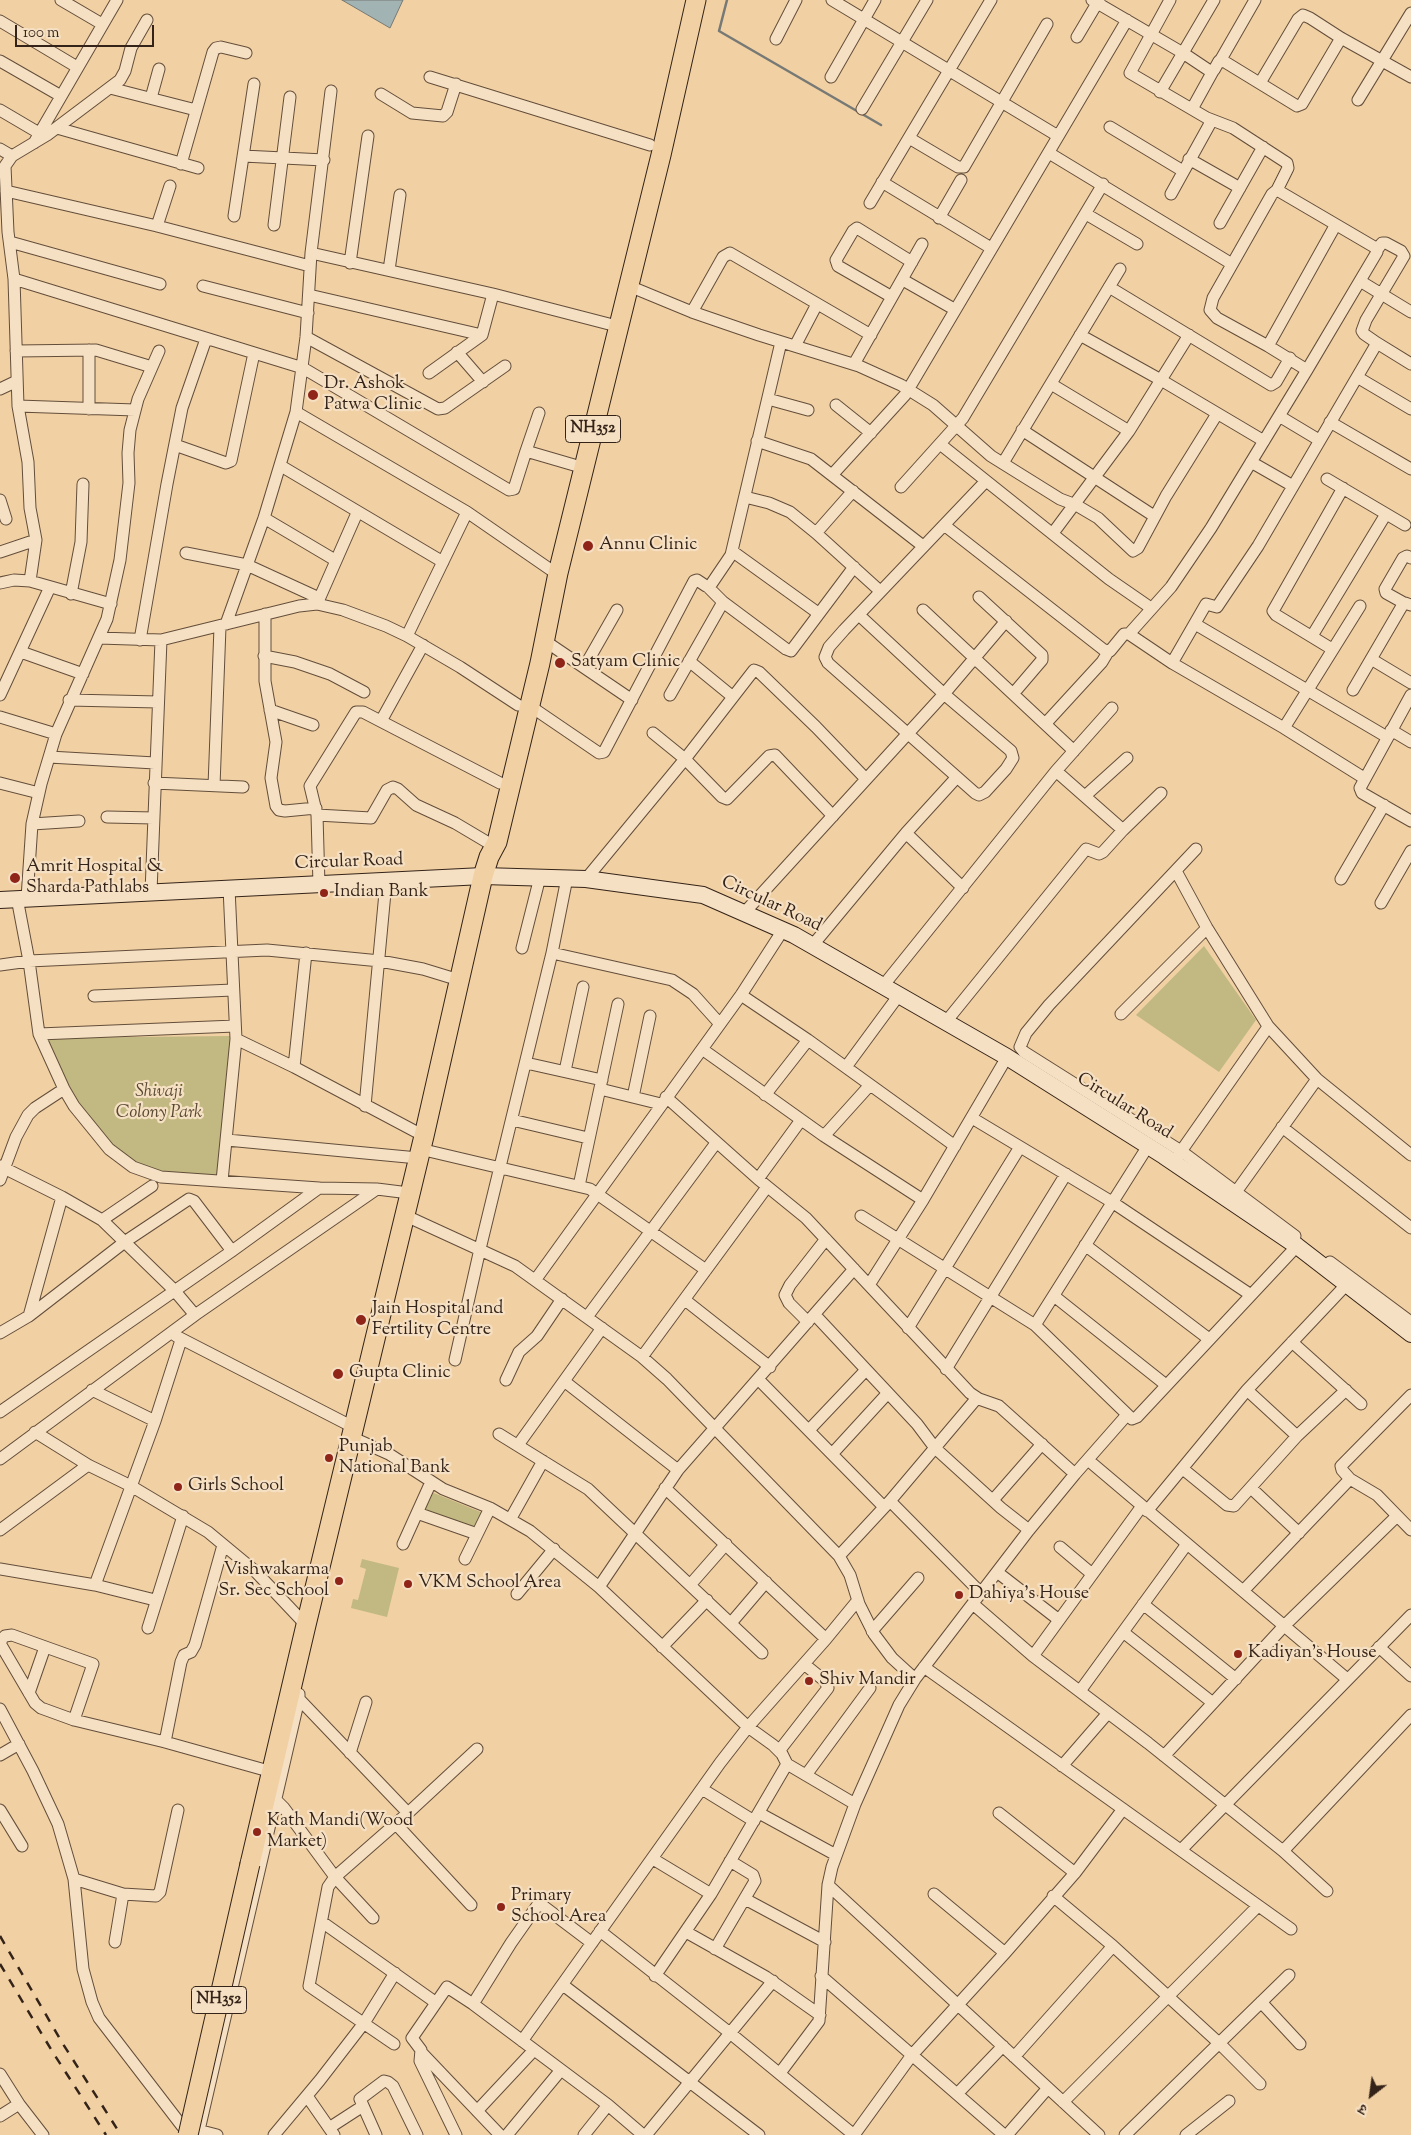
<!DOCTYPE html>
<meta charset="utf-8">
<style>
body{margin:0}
#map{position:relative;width:1411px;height:2135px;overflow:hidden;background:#f1d0a3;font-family:"Sorts Mill Goudy","Noto Serif Devanagari",serif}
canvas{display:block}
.north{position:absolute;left:1346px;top:2070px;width:50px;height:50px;-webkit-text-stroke:4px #f6e0c3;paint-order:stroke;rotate:210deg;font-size:14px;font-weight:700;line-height:20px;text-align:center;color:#342318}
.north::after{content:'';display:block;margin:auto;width:18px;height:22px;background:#342318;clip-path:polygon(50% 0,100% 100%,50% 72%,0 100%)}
.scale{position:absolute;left:15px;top:25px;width:139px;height:22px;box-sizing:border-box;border:2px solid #342318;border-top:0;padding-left:6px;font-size:15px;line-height:18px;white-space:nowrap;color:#342318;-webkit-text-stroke:4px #f6e0c3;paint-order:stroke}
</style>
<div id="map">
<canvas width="1411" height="2135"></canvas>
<div class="north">उ</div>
<div class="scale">100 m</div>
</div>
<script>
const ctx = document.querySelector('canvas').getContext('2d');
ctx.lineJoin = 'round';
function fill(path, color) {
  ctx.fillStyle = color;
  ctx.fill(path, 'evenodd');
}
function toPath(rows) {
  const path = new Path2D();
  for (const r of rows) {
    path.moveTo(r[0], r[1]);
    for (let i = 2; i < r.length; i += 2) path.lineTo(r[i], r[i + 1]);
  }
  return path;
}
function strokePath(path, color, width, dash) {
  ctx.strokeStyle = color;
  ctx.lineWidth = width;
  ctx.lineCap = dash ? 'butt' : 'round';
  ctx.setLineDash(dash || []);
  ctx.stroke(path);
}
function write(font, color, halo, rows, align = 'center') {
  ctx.font = font + ' "Sorts Mill Goudy",serif';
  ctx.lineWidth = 4.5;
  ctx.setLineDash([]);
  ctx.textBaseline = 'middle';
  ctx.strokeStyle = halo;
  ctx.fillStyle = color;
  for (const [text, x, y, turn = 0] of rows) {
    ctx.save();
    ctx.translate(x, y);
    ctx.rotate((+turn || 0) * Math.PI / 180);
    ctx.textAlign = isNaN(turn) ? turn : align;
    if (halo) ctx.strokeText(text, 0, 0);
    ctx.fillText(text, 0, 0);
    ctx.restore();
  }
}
fill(toPath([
 [1204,946,1256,1020,1219,1072,1136,1015],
 [231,1036,222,1181,133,1167,67,1093,36,1038],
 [429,1491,483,1513,473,1532,420,1515],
 [362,1559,399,1568,387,1617,351,1608,353,1599,358,1600,366,1569,360,1567]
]), '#c1b981');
const water = toPath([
 [342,0,403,0,390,28,342,0]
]);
fill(water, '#a2b3b3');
strokePath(water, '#767975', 1);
strokePath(toPath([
 [727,0,719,31,881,125]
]), '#767975', 2.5);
const minor = toPath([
 [61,0,102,24],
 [832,0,1058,136],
 [1092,0,1183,53,1210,71,1214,70,1219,61,1225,62,1297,106,1302,104,1341,38],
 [1170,0,1130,73,1207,118,1233,128,1287,163,1288,168,1277,190],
 [0,21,77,67],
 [1077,37,1099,0],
 [776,39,796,0],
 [0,61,61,96],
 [1220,61,1255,0],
 [430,77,650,145],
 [831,77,875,0],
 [1260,83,1298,19,1303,15,1310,18,1341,38,1411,77],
 [110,88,196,110],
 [1160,92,1214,0],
 [381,94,412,113,443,116,447,112,456,84],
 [151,98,159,69],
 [1358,100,1411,13],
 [862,109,927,0],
 [1192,109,1213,71],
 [0,110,39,133],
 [1110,127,1183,171],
 [57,128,198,168],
 [909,138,958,167,964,167,1047,24],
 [34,143,117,0],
 [0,149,12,156],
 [1049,153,1232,264],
 [243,156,324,160],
 [1189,159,1240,188],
 [181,164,213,52,216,48,221,47,246,53],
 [882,182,991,248],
 [6,191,157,226,310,266],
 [1171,194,1212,120],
 [870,203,991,0],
 [1086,214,1137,244],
 [234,216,254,84],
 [939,218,961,180],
 [1220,223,1263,147],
 [274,225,290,97],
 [157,226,170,186],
 [10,242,160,284],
 [1377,250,1382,243,1386,243,1401,251,1404,256,1366,320,1362,331,1364,334,1377,343,1411,364],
 [311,253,493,294,609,324],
 [350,263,368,136],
 [389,270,400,195],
 [14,279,303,368,509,490,514,489,526,451,574,465],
 [903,280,954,309],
 [1360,281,1411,312],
 [203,286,308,313],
 [629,286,692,312,759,335,859,366,901,385,933,405,991,456,1060,499,1076,505,1098,518,1133,551,1138,548,1166,496,1217,414],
 [1109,287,1271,385,1276,382,1290,358],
 [309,295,482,335],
 [892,297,838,266,836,260,853,231,857,228,912,262],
 [692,312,723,257,730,253,871,335],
 [1080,335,1161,380,1264,441],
 [306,337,438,409,445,408,505,366],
 [795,346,817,304],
 [1268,346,1335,226],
 [89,350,89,409],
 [16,351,96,350,152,367],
 [457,352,483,382],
 [854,364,922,244],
 [429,373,482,335,493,294],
 [1357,377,1411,409],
 [1051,384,1129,431],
 [0,389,17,381],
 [768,399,808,410],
 [836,405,871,433],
 [18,406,135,410],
 [296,412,467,512,551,570,558,573],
 [1279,416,1319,440],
 [1330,422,1411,469],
 [1022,430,1154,516],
 [757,441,811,459,923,546],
 [940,444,1109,579,1151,608],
 [175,445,226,463,231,461,254,353],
 [526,451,539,413],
 [1251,462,1293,486],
 [1003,463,1120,269],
 [281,466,443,562],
 [832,475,905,395,1127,20],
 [1327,479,1405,525],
 [901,487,963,418,1103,184],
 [745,497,769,503,790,512,816,533,880,591],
 [0,500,6,519],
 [264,518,335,560],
 [944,525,1104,650,1110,651,1124,634,1129,634,1172,663,1284,728,1360,606],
 [816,533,853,491],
 [1053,533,1129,431,1189,335],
 [732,551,818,613],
 [0,552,36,540],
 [186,553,247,565,319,598],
 [30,581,36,540,30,508,28,462,18,406,14,279,8,232,5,166,12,156,47,135,120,80,125,71,131,48,147,20],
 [0,583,14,580,30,581,111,604],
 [708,587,723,602,786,649,791,651,854,567],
 [71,594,81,542,83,484],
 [979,597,1042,655,1042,660,1013,694],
 [1404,603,1386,593,1385,589,1403,558,1407,556,1411,558],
 [317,604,357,513],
 [923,610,1074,751],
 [265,614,265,681,276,742,271,778,276,806,279,810,285,811,316,808],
 [859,615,944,694,1011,751,1013,758,1006,769,985,792,979,795,975,793,828,663,825,657,829,647,844,630,985,482],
 [226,624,264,518,296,412,306,337,311,253,331,91],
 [1195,624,1387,737],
 [1129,634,1171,587,1211,528,1307,370,1377,252,1376,248,1277,190,1272,194,1213,298,1210,310,1217,318,1268,346,1307,370],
 [407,636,467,512],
 [1312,636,1386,514],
 [99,638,161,640,299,606,317,604,343,610,386,626,407,636,460,667,518,705],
 [140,640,167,484,182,408,206,339],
 [545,641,632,700],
 [1332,649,1276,615,1273,611,1343,488],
 [21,652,83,674],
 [264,656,295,662,330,674,364,692],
 [1371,659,1411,683],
 [689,661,733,697],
 [1172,663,1206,604,1217,607,1258,546,1377,343],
 [585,666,617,610],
 [1353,690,1402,606,1405,603,1411,605],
 [0,695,50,587],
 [670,695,723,602],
 [1411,695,1360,788,1362,793,1411,821],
 [69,700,158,702],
 [530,706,599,753,604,752,694,581,697,580,706,586,710,586,731,555,781,342],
 [270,710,313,725],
 [0,717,56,734],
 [381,721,423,645],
 [1046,723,1102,662,1108,652],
 [1284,728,1364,778],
 [1391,730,1411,742],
 [653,733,685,759,722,797,727,799,769,756,775,755,833,816],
 [49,757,155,763],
 [1056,771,1123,830],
 [0,783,39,793],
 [154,783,243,787],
 [214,786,220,627],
 [1085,796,1127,758],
 [317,815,371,818,387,790,393,787,398,789,416,805,455,823,487,842],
 [107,817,154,818],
 [32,824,79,821],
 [906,833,963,888],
 [1196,849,1049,1005,1026,1033,1020,1047,1024,1052,1181,1151,1295,1236],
 [1176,871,1207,928,1268,1026,1317,1079,1411,1155],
 [586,879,685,759,754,670,759,672,816,727,865,778],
 [1341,879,1384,805],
 [319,885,317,815,310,786,356,712,363,712,500,783],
 [151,892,161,640],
 [17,898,29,961,39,1034,64,1089,74,1106,109,1149,133,1167,161,1177,319,1188,377,1189,409,1193],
 [27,898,32,824,41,784,56,734,107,619,120,560,129,483,128,453,130,430,138,399,159,351],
 [1381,903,1411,851],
 [745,912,944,694,1006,621],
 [812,946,906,833,957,777],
 [522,948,540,877],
 [552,953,672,980,693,994,720,1024],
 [0,965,29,961,267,950,380,961,423,969,459,980],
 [883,986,1056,771,1112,708],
 [741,995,808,1040,955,1146],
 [94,996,233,990],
 [1121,1014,1207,928],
 [945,1023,1086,849,1099,854,1103,852,1123,830,1161,793],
 [39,1034,235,1026],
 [236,1039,294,1067,424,1136],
 [702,1049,824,1136,923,1200],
 [526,1063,602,1080],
 [294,1067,306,953],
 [846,1067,899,995],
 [565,1071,583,987],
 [600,1089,661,1104],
 [765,1095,808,1040],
 [633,1097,650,1016],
 [666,1097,758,1179,806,1218,970,1393,979,1399,999,1406,1075,1474],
 [365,1106,386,882],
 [972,1118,1112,1202,1251,1295],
 [512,1120,588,1138],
 [1282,1127,1411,1228],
 [824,1136,870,1085],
 [227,1140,418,1158],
 [420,1149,590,1189,706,1270],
 [1177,1157,1268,1027],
 [0,1166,62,1197,102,1220,174,1290,195,1315,0,1459],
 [758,1179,801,1120],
 [0,1180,16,1137,28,1115,35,1108,64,1089],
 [222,1181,236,1039,229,888],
 [579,1186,618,1004],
 [1236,1192,1317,1079],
 [404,1215,515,1266,642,1357,667,1379,839,1556,850,1575,859,1604,874,1634,892,1658,915,1679],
 [861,1216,1035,1325,1132,1419,1137,1417,1297,1246],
 [102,1220,152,1186],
 [1085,1245,1209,1339],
 [1330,1262,1411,1322],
 [536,1279,741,995,783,930],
 [869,1285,923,1200,1007,1057],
 [1054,1296,1166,1385],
 [685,1300,770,1367],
 [195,1315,377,1189],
 [815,1315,917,1424,935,1448,1001,1508,1029,1530],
 [29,1316,62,1197],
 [587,1317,716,1143],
 [808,1322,789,1303,785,1295,790,1285,826,1239],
 [1035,1325,1148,1146],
 [908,1328,1020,1147],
 [0,1333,29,1316,126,1241,189,1199,194,1201,232,1251],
 [176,1336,353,1427],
 [1292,1342,1361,1404],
 [642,1357,767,1187],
 [455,1360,480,1249,552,953,567,878],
 [946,1369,1066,1174],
 [758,1379,884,1507],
 [506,1380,519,1352,537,1336,562,1299],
 [564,1381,678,1470],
 [92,1390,155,1421],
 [1247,1390,1297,1436],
 [0,1412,232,1251,319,1188],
 [809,1430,865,1371],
 [35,1432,88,1465,131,1486,208,1532,255,1571,306,1625],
 [499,1434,588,1489,762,1653],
 [351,1437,389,1454,443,1489,490,1508,530,1531,599,1587,748,1727,773,1745,782,1754,787,1764,855,1804],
 [518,1445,602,1328],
 [832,1454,887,1394],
 [1088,1460,1347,1679],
 [1183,1469,1227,1505,1234,1506,1297,1436,1346,1390],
 [1350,1479,1342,1470,1341,1466,1411,1395],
 [665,1488,826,1639],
 [1251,1488,1299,1533],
 [993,1500,1042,1444],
 [890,1501,981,1593],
 [1147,1511,1247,1390,1346,1285],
 [417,1513,477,1534],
 [511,1518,543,1461],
 [0,1530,88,1465],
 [403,1544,431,1482],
 [1060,1547,1092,1574],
 [839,1556,890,1501,977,1398],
 [465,1559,490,1508],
 [0,1569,95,1585,155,1600],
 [997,1572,1059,1620],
 [95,1585,155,1421,181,1340],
 [690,1585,726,1544],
 [599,1587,678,1470,854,1269],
 [1243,1591,1350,1479,1377,1495,1411,1530],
 [517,1594,554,1549],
 [973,1604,1033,1656,1148,1743,1283,1851,1327,1891],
 [1143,1604,1236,1679],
 [731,1623,766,1582],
 [148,1628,183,1516],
 [872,1631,918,1578],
 [1123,1632,1213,1703],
 [662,1647,707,1600],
 [1379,1647,1411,1676],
 [1033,1656,1142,1506],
 [924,1667,1291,1929],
 [1080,1691,1187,1544],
 [29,1693,45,1647],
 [299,1694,299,1699,408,1813],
 [0,1709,33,1771,58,1824,74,1879,83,1969,92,2002,99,2018,182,2126,217,2135],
 [74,1720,93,1664,12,1635,5,1636,1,1640,1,1645,35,1703,41,1708,74,1720,165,1742,265,1770],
 [165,1742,181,1662,184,1655,191,1652,195,1645,223,1545],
 [779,1751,828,1688,825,1681,804,1664],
 [350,1753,366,1702],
 [0,1755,19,1744],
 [1164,1756,1284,1626,1397,1516],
 [1062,1766,1108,1713],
 [806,1775,870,1688],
 [702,1789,754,1821],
 [276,1800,284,1808,335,1877,373,1918],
 [0,1810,22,1846],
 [759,1813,836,1855],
 [999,1813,1075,1873],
 [396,1824,471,1905],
 [1181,1850,1411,1615],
 [1283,1851,1411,1715],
 [653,1859,711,1894],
 [74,1879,123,1894,156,1896,160,1892,178,1810],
 [828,1885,1099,2135],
 [934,1894,1005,1953],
 [1053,1896,1113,1946,1220,2044,1260,2084],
 [745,1899,825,1942],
 [322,1922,435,2002],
 [600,1931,730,2033,854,2135],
 [686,1932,766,1977,820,2015],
 [115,1942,123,1894],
 [715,1949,755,1881,753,1875,730,1861],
 [655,1976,711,1894,787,1764],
 [821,1976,1004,2135],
 [563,1985,759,2135],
 [1261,2002,1300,2044],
 [473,2004,511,1943,537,1906,543,1906,592,1943],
 [522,2041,720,1763,748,1727,826,1639,858,1600],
 [394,2044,309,1986,328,1887,335,1877,408,1813,477,1749],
 [421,2052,500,2135],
 [1014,2057,1113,1946],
 [780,2073,819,2021,828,1885,832,1867,855,1804,899,1705,915,1679,1029,1530,1075,1474,1126,1416],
 [0,2074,19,2104,43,2135],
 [957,2094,1003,2046],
 [307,2096,334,2135],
 [1063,2102,1258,1906],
 [477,2111,534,2050],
 [0,2116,19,2104],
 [329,2128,363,2106],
 [199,2130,299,1699],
 [274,2135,320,2080,364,2023,395,1973],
 [376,2135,360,2099,384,2081,388,2082,393,2086,417,2135],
 [456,2135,420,2061,421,2050,412,2038,447,1987,473,2004,608,2105,643,2135],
 [507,2135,561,2070],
 [584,2135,608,2105],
 [646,2135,773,1981],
 [854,2135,912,2055,1005,1953,1075,1873,1123,1809],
 [1007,2135,1048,2088],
 [1125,2135,1289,1975],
 [1186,2135,1229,2101]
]);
const secondary = toPath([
 [0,900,483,876,586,879,703,895,794,935,1007,1057,1164,1156,1297,1246,1411,1334]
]);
const trunk = toPath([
 [250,1864,306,1625,424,1136,483,876,489,857,497,842,540,663,558,573,661,155,696,0]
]);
strokePath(minor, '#634e3b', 13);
strokePath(secondary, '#342318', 18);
strokePath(trunk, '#342318', 21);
strokePath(minor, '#f6e0c3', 11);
strokePath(secondary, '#f6e0c3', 16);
strokePath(trunk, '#f1d0a3', 19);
strokePath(toPath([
 [0,1936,63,2044,121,2135],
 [0,1964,52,2051,106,2135]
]), '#342318', 2.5, [9, 9]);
const trunkBridge = toPath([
 [188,2135,250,1864]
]);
strokePath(trunkBridge, '#342318', 21, []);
strokePath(trunkBridge, '#f1d0a3', 19);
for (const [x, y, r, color] of [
 [313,395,6,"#8f2418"],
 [588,546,6,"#8f2418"],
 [560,663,6,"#8f2418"],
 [15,878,6,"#8f2418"],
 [324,893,5,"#8f2418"],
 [361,1320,6,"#8f2418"],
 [338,1374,6,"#8f2418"],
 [329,1458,5,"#8f2418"],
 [178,1487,5,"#8f2418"],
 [339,1581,5,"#8f2418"],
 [408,1584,5,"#8f2418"],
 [959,1595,5,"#8f2418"],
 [1238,1654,5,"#8f2418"],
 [809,1681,5,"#8f2418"],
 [257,1832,5,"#8f2418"],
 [501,1907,5,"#8f2418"]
]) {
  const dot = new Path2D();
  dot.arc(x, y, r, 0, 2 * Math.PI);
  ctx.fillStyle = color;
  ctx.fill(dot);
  strokePath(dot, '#f6e0c3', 2);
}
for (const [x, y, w] of [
 [593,429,55],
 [219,2000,55]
]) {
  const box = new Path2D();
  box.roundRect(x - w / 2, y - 13.5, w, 27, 4);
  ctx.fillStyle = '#f6e0c3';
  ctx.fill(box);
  strokePath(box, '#342318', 1);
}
write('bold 16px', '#342318', null, [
 ["NH352",593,429],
 ["NH352",219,2000]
]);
write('18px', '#342318', '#f6e0c3', [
 ["Dr. Ashok",324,385],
 ["Patwa Clinic",324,406],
 ["Annu Clinic",599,546],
 ["Satyam Clinic",571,663],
 ["Amrit Hospital &",26,868],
 ["Sharda Pathlabs",26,889],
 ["Indian Bank",334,893],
 ["Jain Hospital and",372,1310],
 ["Fertility Centre",372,1331],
 ["Gupta Clinic",349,1374],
 ["Punjab",339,1448],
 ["National Bank",339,1469],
 ["Girls School",188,1487],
 ["Vishwakarma",329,1571,"right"],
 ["Sr. Sec School",329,1592,"right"],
 ["VKM School Area",418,1584],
 ["Dahiya's House",969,1595],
 ["Kadiyan's House",1248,1654],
 ["Shiv Mandir",819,1681],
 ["Kath Mandi(Wood",267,1822],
 ["Market)",267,1843],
 ["Primary",511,1897],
 ["School Area",511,1918]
], 'left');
write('18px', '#342318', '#f6e0c3', [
 ["Circular Road",349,863,-2],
 ["Circular Road",771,905,25],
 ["Circular Road",1124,1107,32]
]);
write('italic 18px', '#574832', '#f6e0c3', [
 ["Shivaji",159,1093],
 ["Colony Park",159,1114]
]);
</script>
